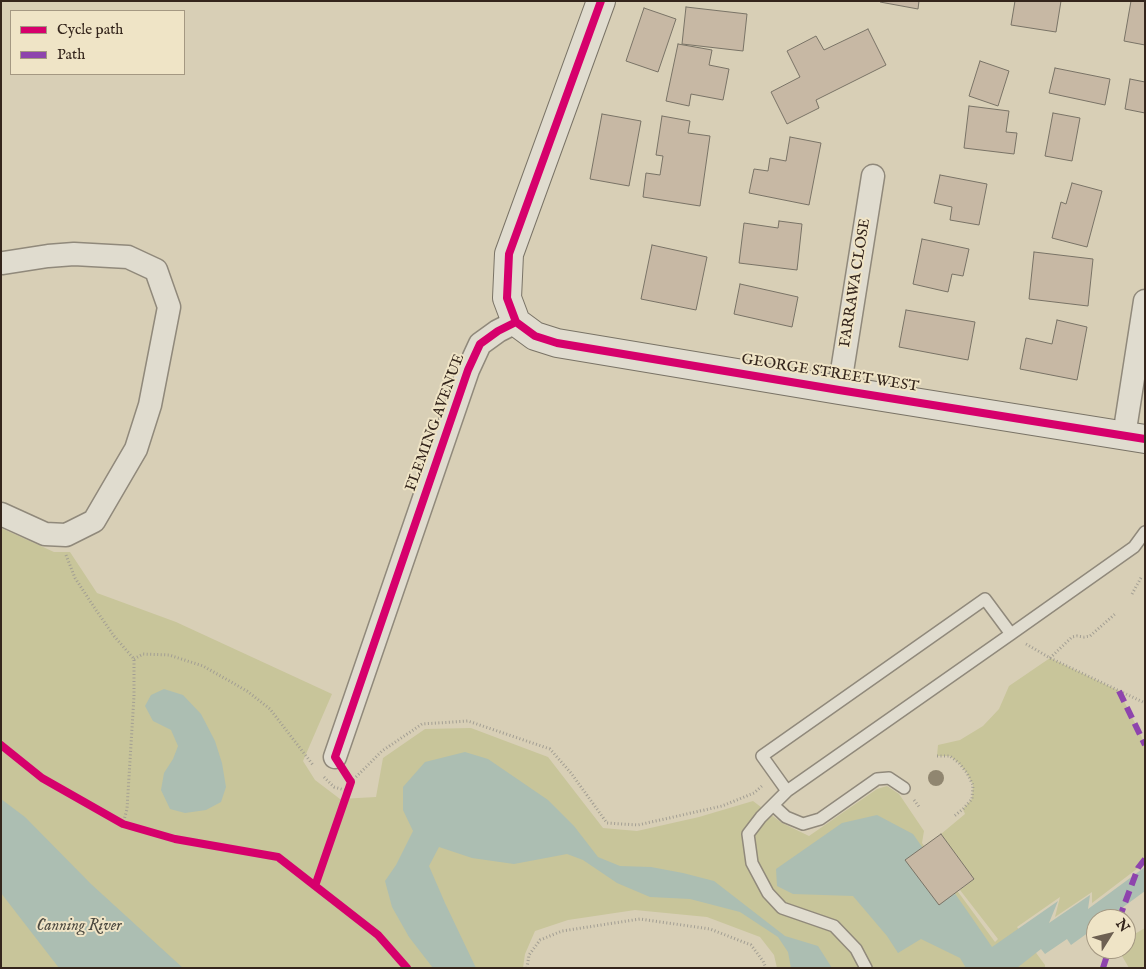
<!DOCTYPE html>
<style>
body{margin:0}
#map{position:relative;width:1146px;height:969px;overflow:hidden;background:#d8cfb6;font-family:"IM FELL English",serif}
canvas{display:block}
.frame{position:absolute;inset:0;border:2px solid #34251c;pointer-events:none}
.legend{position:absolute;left:10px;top:10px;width:175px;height:65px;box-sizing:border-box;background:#efe4c6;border:1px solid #a49882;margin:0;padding:6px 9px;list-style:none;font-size:15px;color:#34251c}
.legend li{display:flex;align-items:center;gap:10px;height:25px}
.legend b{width:25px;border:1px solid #a49882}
.north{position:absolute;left:1086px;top:909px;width:50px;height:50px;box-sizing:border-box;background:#efe4c6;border:1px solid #a49882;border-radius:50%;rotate:54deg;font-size:14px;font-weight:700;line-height:20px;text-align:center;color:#34251c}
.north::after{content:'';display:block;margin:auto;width:18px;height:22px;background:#6d6052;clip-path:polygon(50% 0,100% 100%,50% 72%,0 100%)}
</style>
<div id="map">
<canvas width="1146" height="969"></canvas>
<div class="frame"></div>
<ul class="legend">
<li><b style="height:6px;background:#d6006c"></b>Cycle path</li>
<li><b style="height:6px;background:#8e44ad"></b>Path</li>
</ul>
<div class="north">N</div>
</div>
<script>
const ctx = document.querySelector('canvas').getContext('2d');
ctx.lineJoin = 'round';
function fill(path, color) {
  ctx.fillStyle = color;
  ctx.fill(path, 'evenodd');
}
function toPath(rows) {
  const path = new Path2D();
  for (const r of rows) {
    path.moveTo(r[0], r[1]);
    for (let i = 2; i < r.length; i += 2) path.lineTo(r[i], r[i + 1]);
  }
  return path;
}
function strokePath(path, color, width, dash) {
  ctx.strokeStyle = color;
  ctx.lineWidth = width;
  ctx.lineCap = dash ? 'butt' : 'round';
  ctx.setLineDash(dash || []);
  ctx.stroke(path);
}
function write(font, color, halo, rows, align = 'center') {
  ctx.font = font + ' "IM FELL English",serif';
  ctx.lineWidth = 4;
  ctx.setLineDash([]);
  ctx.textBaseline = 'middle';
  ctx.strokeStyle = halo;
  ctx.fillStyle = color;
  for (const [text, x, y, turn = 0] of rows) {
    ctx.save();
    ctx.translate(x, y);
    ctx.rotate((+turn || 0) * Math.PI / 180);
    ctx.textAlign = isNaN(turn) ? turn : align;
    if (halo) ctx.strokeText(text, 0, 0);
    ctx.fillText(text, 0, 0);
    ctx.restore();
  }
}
fill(toPath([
 [1,528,54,552,70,552,97,593,176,622,332,694,303,761,315,780,340,799,376,797,383,758,425,729,471,728,548,757,603,828,637,831,699,817,753,801,782,823,809,836,877,789,887,786,899,794,924,831,922,843,995,942,998,939,960,890,974,879,941,834,965,814,963,809,972,799,973,785,967,773,959,763,950,756,937,756,938,745,960,740,983,726,999,709,1009,686,1050,658,1119,691,1140,733,1145,745,1145,859,1138,868,1092,903,1092,892,1055,917,1060,897,1017,927,1045,965,1045,968,777,968,774,955,760,937,707,917,635,910,568,920,535,931,525,954,523,968,1,968],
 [1145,928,1145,968,1129,968,1118,949,1126,949,1126,939]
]), '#c8c59a');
fill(toPath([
 [164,689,183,695,201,714,215,741,222,763,226,787,221,802,206,810,185,813,170,809,161,790,164,773,173,759,178,746,171,730,153,721,145,706,151,695],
 [465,752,488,759,548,800,574,826,598,857,620,866,651,867,683,873,714,881,785,936,818,946,832,968,791,968,788,952,778,937,740,912,690,899,650,897,617,883,583,860,567,854,514,864,472,858,439,847,429,866,445,903,476,968,433,968,409,937,392,907,385,881,396,865,413,831,403,810,403,787,425,762],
 [1,799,25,817,91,884,183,968,59,968,1,893],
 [877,815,913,834,970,915,992,947,1058,901,1049,923,1090,895,1088,909,1145,867,1145,891,1107,919,1096,919,1096,927,1071,945,1067,939,1045,954,1041,949,1017,968,966,968,960,958,921,939,898,953,887,936,853,896,793,894,777,886,776,869,842,823]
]), '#acbeb2');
const building = toPath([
 [881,1,919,1,918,9,880,2,881,1],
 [1015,1,1061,1,1056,32,1011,25,1015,1],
 [1131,1,1145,1,1145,45,1124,41,1131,1],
 [686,7,747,14,743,51,682,44,686,7],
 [644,8,676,19,658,72,626,61,644,8],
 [868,29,886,65,816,100,819,108,787,124,771,92,800,77,787,51,816,36,824,50,868,29],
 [678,44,712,50,709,65,729,69,723,100,691,94,689,106,666,101,678,44],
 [980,61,1009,71,998,106,969,96,980,61],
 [1055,68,1110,79,1105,105,1049,93,1055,68],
 [1130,79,1145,82,1145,113,1125,109,1130,79],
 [969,106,1009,111,1006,132,1017,133,1014,154,964,148,969,106],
 [1053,113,1080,118,1072,161,1045,156,1053,113],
 [602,114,641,121,629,186,590,179,602,114],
 [662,116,690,121,688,133,710,136,700,206,643,197,646,173,660,175,663,156,656,155,662,116],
 [790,137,821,143,809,205,749,193,754,169,768,171,770,158,786,161,790,137],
 [940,175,987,184,979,225,950,220,952,207,934,203,940,175],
 [1072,183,1102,191,1087,247,1052,238,1061,202,1066,204,1072,183],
 [779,221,802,224,797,270,739,263,744,223,778,228,779,221],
 [922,239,969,249,963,276,952,274,948,292,913,284,922,239],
 [652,245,707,257,696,310,641,299,652,245],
 [1034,252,1093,259,1088,306,1029,299,1034,252],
 [740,284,798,297,792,327,734,314,740,284],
 [906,310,975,322,968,360,899,347,906,310],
 [1057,320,1087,327,1077,380,1020,369,1026,338,1052,344,1057,320],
 [941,834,974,879,939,905,905,860,941,834]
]);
fill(building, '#c7b8a4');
strokePath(building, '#797366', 1);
const lane = toPath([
 [1011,634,985,599,762,756,787,791,1011,634,1134,547,1145,532],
 [787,791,761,817,748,834,752,863,768,893,782,908,834,926,856,949,866,968],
 [773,805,786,817,803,824,820,819,877,779,889,778,904,788]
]);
const street = toPath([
 [839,390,873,176],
 [1124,436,1145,301],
 [1,514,45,534,66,535,94,521,136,449,150,405,169,307,156,270,128,257,74,254,48,256,3,263],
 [335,757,468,370,480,344,498,331,516,322]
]);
const secondary = toPath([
 [601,1,509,254,507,298,516,322,535,336,557,343,839,390,1145,439]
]);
strokePath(lane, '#90897b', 14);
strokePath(street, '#90897b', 25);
strokePath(secondary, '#797366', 30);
strokePath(toPath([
 [66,555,75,578,96,610,114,636,134,659,134,696,127,809,123,824],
 [1132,594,1142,576],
 [1026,644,1050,658,1145,703],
 [1050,658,1072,637,1077,636,1084,637,1090,636,1115,614],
 [134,659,143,654,169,655,203,666,247,691,270,709,313,765],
 [937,756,950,756,959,763,967,773,973,785,972,799,963,809,953,817],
 [324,777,334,787,348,791],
 [351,782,382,751,422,724,468,721,550,749,571,773,607,823,638,825,722,806,754,793,763,785],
 [914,800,920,808],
 [527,968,529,955,540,940,562,931,640,919,710,929,751,945,763,961,766,968]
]), '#a29e93', 3, [1, 2.5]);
strokePath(lane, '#e0dccf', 11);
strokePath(street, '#e0dccf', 22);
strokePath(secondary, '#e0dccf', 28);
strokePath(toPath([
 [1119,691,1145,745],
 [1119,919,1138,868,1145,859],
 [1103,968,1109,949]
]), '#8e44ad', 6, [12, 6]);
strokePath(toPath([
 [516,322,535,336,557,343,839,390,1145,439],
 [516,322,507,298,509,254,601,1],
 [1,745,42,778,123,824,175,839,278,857,378,935,407,968],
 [315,886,351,782,335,757,468,370,480,344,498,331,516,322]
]), '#d6006c', 8);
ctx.fillStyle = '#908670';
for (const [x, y] of [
 [936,778]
]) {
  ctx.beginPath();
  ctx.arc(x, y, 8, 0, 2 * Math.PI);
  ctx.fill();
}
write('15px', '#34251c', '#efe4c6', [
 ["FARRAWA CLOSE",856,283,-81],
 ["GEORGE STREET WEST",830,374,9],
 ["FLEMING AVENUE",436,423,-70]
]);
write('italic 16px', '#4d4a41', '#efe4c6', [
 ["Canning River",79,927]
]);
</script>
